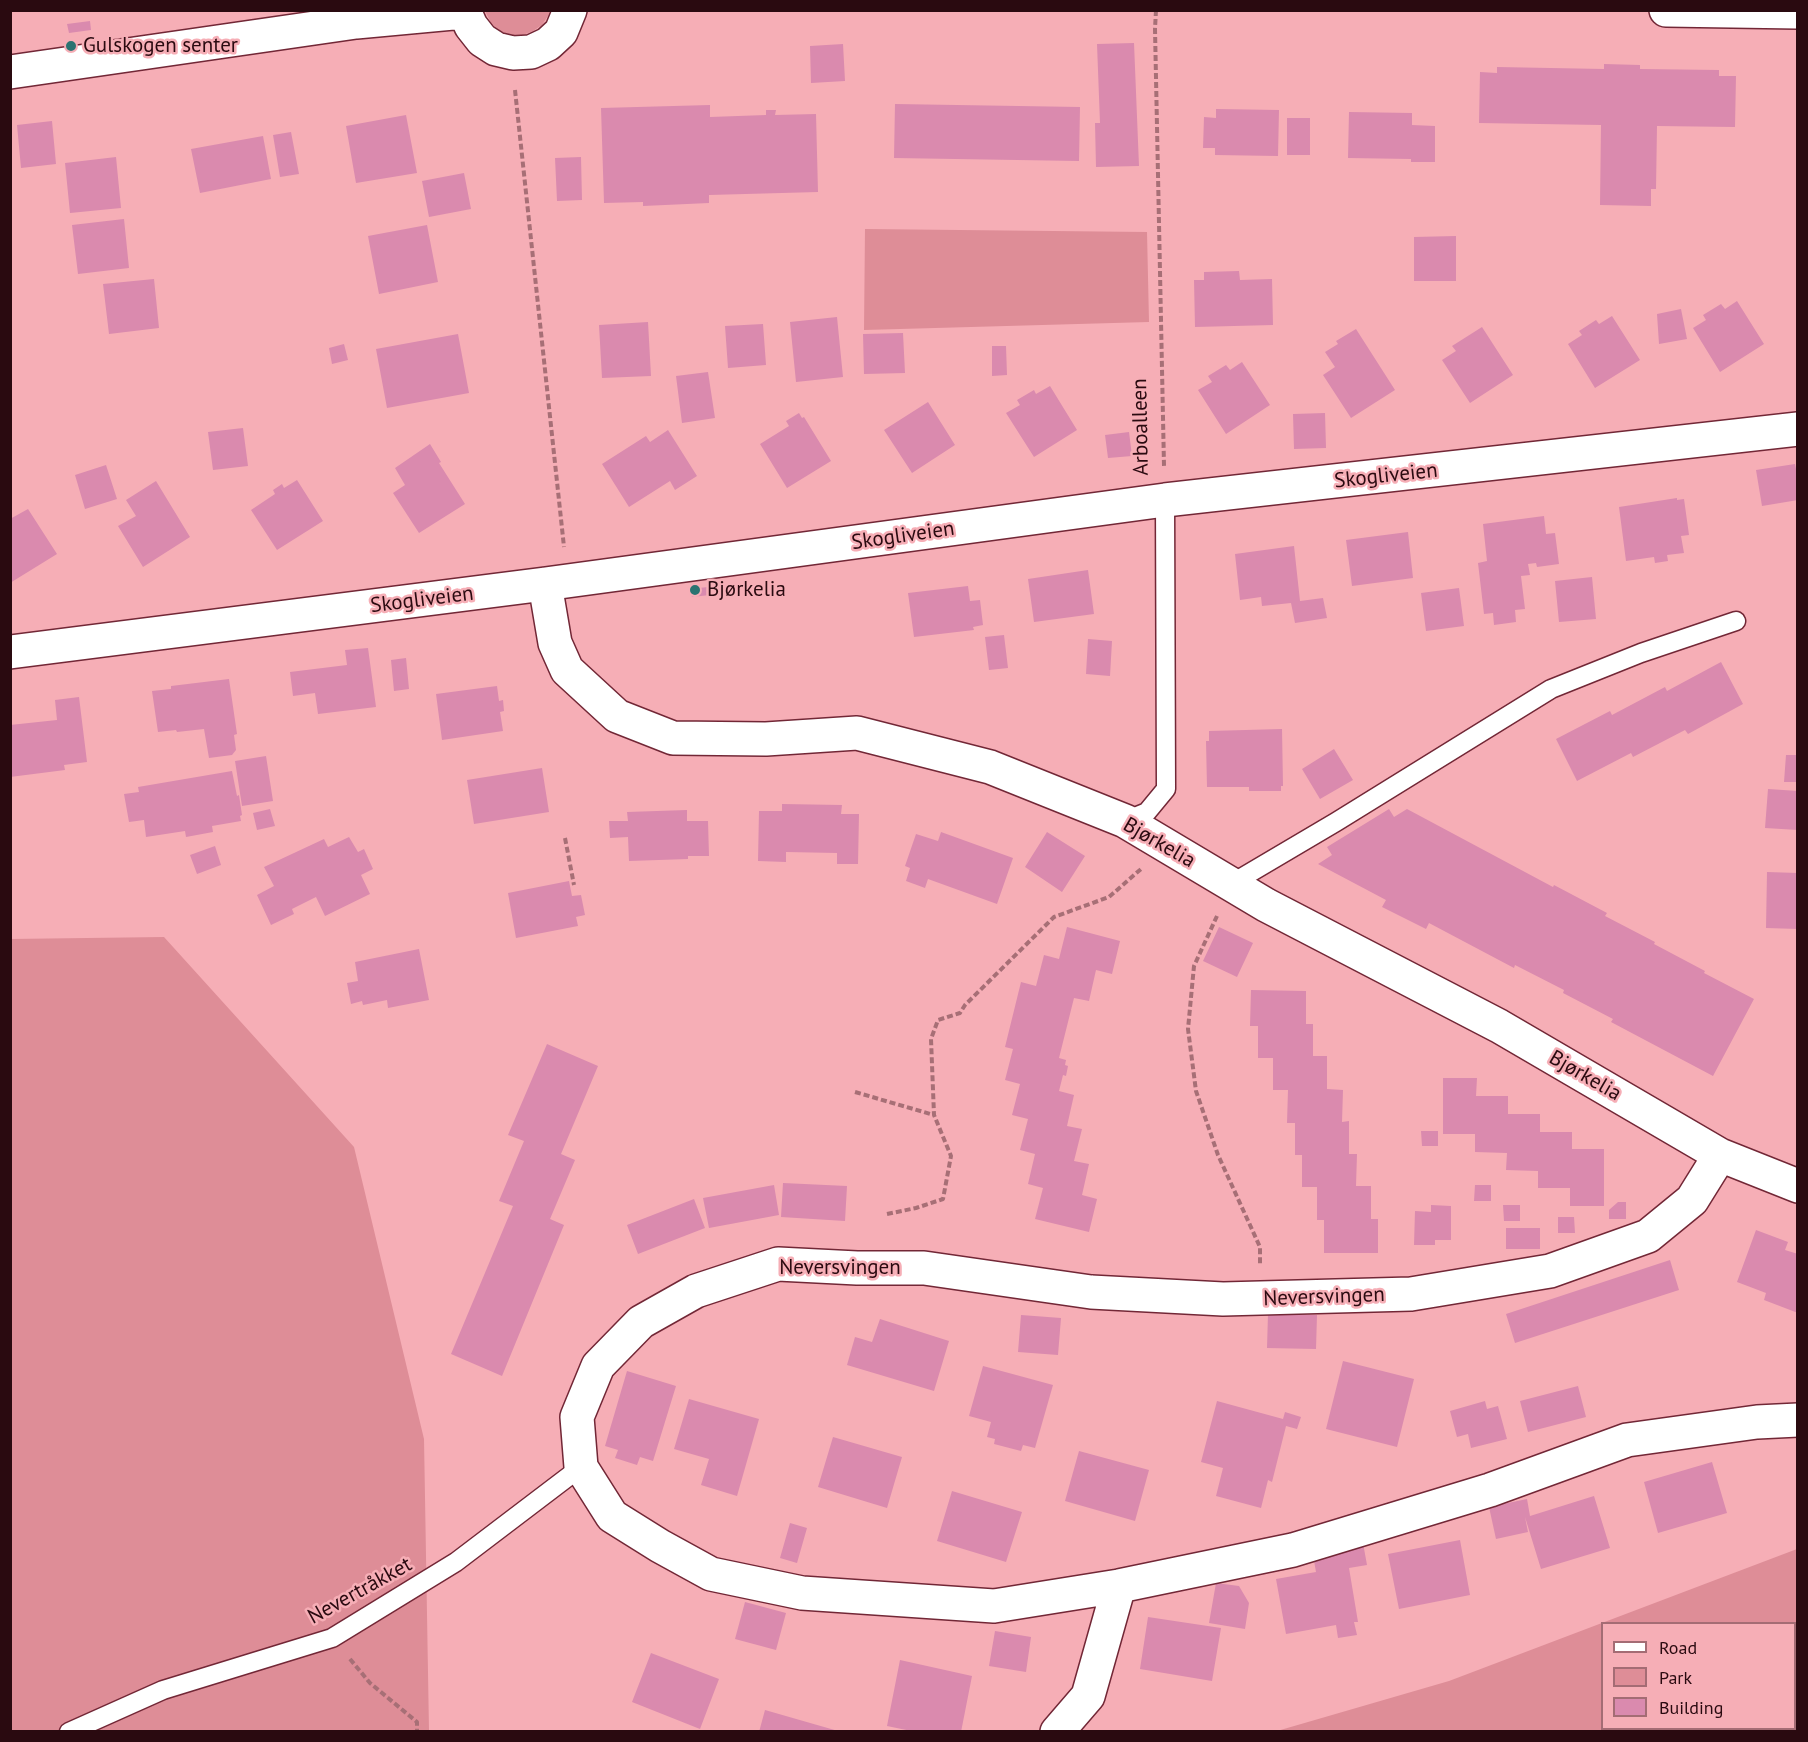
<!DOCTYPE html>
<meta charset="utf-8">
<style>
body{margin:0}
#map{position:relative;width:1808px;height:1742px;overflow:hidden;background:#f6aeb6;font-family:"PT Sans",sans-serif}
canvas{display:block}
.frame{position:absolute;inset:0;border:12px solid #2a0a10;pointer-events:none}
.legend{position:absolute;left:1601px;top:1622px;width:195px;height:108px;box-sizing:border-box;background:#f6aeb6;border:2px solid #a46c74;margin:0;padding:8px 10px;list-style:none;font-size:18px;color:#2a0a10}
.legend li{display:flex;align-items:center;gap:12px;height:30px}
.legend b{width:30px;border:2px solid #a46c74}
</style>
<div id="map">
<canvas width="1808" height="1742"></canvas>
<div class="frame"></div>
<ul class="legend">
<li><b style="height:8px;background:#fff"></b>Road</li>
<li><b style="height:16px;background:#de8d97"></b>Park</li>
<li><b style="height:16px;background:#da8aae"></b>Building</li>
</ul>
</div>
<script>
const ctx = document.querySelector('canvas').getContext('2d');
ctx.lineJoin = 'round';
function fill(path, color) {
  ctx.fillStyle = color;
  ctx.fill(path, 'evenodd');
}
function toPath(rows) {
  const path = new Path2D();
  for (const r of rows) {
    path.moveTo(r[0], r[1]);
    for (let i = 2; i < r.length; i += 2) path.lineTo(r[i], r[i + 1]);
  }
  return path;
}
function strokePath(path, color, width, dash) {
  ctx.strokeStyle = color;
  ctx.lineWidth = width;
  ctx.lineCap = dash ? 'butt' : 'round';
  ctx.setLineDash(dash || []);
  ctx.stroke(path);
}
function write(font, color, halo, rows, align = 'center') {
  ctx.font = font + ' "PT Sans",sans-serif';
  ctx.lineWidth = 5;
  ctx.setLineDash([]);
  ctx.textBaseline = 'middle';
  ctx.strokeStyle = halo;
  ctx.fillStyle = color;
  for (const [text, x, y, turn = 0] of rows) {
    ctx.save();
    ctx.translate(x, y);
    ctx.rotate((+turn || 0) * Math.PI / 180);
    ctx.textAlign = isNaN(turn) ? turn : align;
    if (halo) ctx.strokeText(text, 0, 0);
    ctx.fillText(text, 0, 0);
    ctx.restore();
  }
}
fill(toPath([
 [485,11,485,10,550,11,548,16,542,25,533,31,523,35,511,35,500,31,491,23],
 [865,229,1147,232,1149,322,864,330],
 [164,937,354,1147,424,1439,429,1731,11,1731,10,939],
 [1797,1549,1797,1731,1277,1731,1449,1681],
 [1602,1624,1794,1624,1794,1728,1602,1728]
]), '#de8d97');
fill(toPath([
 [90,21,91,30,69,33,67,24],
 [1134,43,1139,166,1096,167,1095,123,1100,123,1097,44],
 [843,44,845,81,811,83,810,46],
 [1604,64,1640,65,1640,69,1719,70,1719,76,1736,76,1735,127,1657,126,1656,189,1651,189,1651,206,1600,205,1601,125,1479,123,1480,72,1497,73,1497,67,1604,69],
 [895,104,1080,107,1079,161,894,158],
 [710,105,710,117,766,115,766,110,776,110,775,115,816,114,818,192,709,195,709,203,643,206,643,202,604,203,601,108],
 [1216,109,1279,110,1278,156,1215,155,1215,148,1203,148,1204,117,1216,118],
 [1349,112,1412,113,1412,125,1435,126,1435,162,1411,162,1411,159,1348,158],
 [406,115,417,173,356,183,346,126],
 [1287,118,1310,118,1310,155,1287,155],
 [52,121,56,164,21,168,17,125],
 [291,132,299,174,280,177,273,135],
 [263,136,271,179,200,193,191,149],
 [116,157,121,208,70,213,65,163],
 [581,157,582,200,557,201,555,158],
 [464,173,471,209,429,217,422,181],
 [124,219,129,268,78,274,72,225],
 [427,225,438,282,379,294,368,236],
 [1456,236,1456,281,1414,281,1414,237],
 [1239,271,1240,280,1272,279,1273,325,1195,327,1194,280,1204,280,1204,272],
 [154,279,159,328,109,334,103,284],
 [1737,301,1764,344,1720,372,1693,328,1706,320,1703,315,1721,304,1725,309],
 [1681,309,1687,339,1659,344,1657,314],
 [1612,316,1640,360,1595,388,1568,344,1582,335,1579,331,1596,320,1599,324],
 [837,317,843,377,796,382,790,322],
 [648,322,651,376,602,378,599,325],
 [763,324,766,365,728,368,725,326],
 [1482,327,1513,375,1470,403,1442,360,1456,351,1452,346],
 [1356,329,1395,390,1351,418,1323,375,1335,367,1325,352,1338,344,1336,341],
 [903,333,905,373,864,374,863,334],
 [458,334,469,393,387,408,376,349],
 [344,344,348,360,332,364,329,348],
 [992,346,1006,346,1007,375,992,376],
 [1242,362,1270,405,1226,434,1198,390,1212,382,1208,376,1226,365,1230,370],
 [708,372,715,418,682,423,676,376],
 [1050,386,1077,430,1034,457,1006,413,1020,405,1017,400,1034,390,1036,394],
 [928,402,955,445,912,473,884,430],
 [799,413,802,418,804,417,831,461,787,488,760,444,789,426,786,421],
 [1325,413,1326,448,1294,449,1293,414],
 [243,428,248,466,213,470,208,432],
 [668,430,697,476,675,490,670,481,629,507,602,464,646,436,650,442],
 [1129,432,1132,456,1108,458,1105,435],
 [430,444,441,462,439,463,465,504,419,533,393,493,405,485,395,468],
 [1795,464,1798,479,1798,500,1762,506,1756,470],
 [106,465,117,499,85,509,75,475],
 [297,480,323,521,277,550,251,510,275,494,273,490,282,484,284,488],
 [156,481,190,537,143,567,118,526,136,516,126,500],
 [1677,498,1677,500,1684,499,1689,535,1681,536,1684,553,1667,555,1668,561,1655,563,1654,557,1626,561,1619,507],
 [28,509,57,554,10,583,10,519],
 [1544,516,1546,534,1555,533,1559,564,1537,567,1536,563,1528,564,1530,575,1521,576,1525,609,1515,610,1516,622,1494,625,1493,613,1484,614,1478,563,1487,561,1483,524],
 [1408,532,1413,578,1352,586,1346,540],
 [1294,546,1300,601,1323,598,1327,618,1295,623,1291,603,1262,606,1261,597,1240,600,1235,554],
 [1088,570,1094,614,1034,622,1028,579],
 [1592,577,1596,619,1559,622,1555,581],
 [968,586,970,601,980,600,983,625,973,627,974,630,914,637,908,593],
 [708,587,710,595,692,597,690,589],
 [1459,588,1464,626,1426,631,1421,593],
 [1004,635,1008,668,989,670,985,637],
 [1088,639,1112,641,1110,676,1086,674],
 [368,648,376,707,318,714,315,693,293,696,290,672,347,665,345,650],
 [406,658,409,689,394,691,391,660],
 [1721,662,1743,704,1688,734,1685,730,1633,757,1631,753,1577,781,1556,739,1610,711,1612,715,1665,687,1667,691],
 [229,679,237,734,234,735,236,750,232,755,209,758,204,729,177,732,176,730,158,732,152,691,171,689,171,686],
 [497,686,499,701,503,700,504,711,500,712,503,731,442,740,436,694],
 [79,697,87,762,64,765,65,770,10,777,10,725,57,720,55,700],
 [1282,729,1283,786,1281,786,1281,791,1249,791,1249,787,1207,787,1206,741,1209,741,1209,731],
 [1334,749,1353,780,1320,799,1302,769],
 [1786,755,1798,755,1798,782,1784,782],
 [266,756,273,801,242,806,235,761],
 [542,768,549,812,474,824,467,780],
 [232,771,237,796,239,795,242,815,240,816,241,821,212,826,213,832,186,837,185,831,146,837,144,820,129,822,124,794,139,792,138,787],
 [1768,789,1798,791,1798,830,1765,828],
 [782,804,842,805,841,814,859,814,858,864,837,864,837,853,786,852,786,862,758,861,759,811,782,811],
 [270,809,275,826,257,830,253,813],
 [1389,809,1394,817,1407,809,1553,887,1554,885,1607,913,1605,916,1655,942,1654,944,1705,971,1704,973,1754,999,1713,1076,1611,1022,1613,1019,1563,993,1564,990,1515,965,1514,968,1429,923,1426,929,1382,907,1386,900,1318,864,1332,855,1327,847],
 [687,810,687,821,708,821,709,856,688,856,688,859,629,861,628,837,610,838,609,821,628,821,627,812],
 [941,832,1013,858,997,904,928,879,925,888,906,881,910,868,905,866,916,834,938,841],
 [1047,832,1085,856,1062,892,1025,867],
 [349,837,358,852,364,849,373,869,361,875,370,894,325,916,316,897,292,909,294,914,271,925,257,895,274,886,264,867,324,839,328,847],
 [215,846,221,865,197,874,190,855],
 [1767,872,1798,873,1798,929,1766,928],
 [569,881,572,896,581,895,585,915,576,917,578,926,516,938,508,893],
 [1067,927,1120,941,1112,974,1096,970,1089,1001,1074,998,1059,1058,1066,1060,1065,1065,1068,1066,1066,1076,1063,1075,1059,1091,1074,1095,1067,1126,1082,1129,1074,1161,1089,1164,1082,1195,1097,1199,1089,1232,1035,1219,1043,1188,1028,1184,1035,1154,1020,1150,1028,1119,1012,1115,1020,1084,1005,1080,1013,1049,1005,1047,1021,982,1036,986,1044,955,1059,959],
 [1219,927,1253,943,1237,977,1203,961],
 [419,949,429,1000,388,1008,387,1000,363,1005,362,1001,351,1004,347,983,358,981,355,962],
 [1251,990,1306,991,1306,1024,1313,1024,1313,1056,1327,1056,1327,1089,1343,1090,1342,1122,1349,1121,1349,1154,1357,1154,1356,1186,1371,1186,1371,1219,1378,1219,1378,1253,1324,1253,1324,1220,1317,1220,1317,1187,1302,1187,1302,1155,1295,1155,1295,1123,1287,1123,1288,1090,1273,1090,1273,1058,1258,1058,1258,1026,1250,1026],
 [547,1044,598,1066,561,1154,575,1160,550,1219,564,1225,502,1376,451,1354,513,1206,499,1201,524,1141,508,1135],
 [1443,1078,1477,1078,1476,1096,1508,1096,1508,1114,1540,1114,1540,1132,1572,1132,1572,1149,1604,1149,1604,1206,1570,1206,1570,1188,1538,1188,1538,1171,1506,1170,1507,1153,1475,1152,1475,1134,1443,1134],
 [1421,1131,1438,1131,1438,1146,1422,1146],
 [783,1183,847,1186,845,1221,781,1217],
 [774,1185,779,1215,709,1228,703,1198],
 [1475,1185,1491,1185,1491,1201,1474,1201],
 [694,1199,705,1228,638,1254,627,1225],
 [1618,1202,1626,1202,1626,1219,1609,1219,1609,1210],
 [1431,1205,1451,1206,1451,1240,1435,1240,1435,1245,1414,1245,1415,1211,1431,1212],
 [1503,1205,1520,1205,1520,1221,1504,1221],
 [1558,1217,1574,1217,1575,1233,1558,1233],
 [1506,1228,1540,1228,1540,1249,1506,1249],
 [1756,1230,1788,1242,1785,1250,1798,1254,1798,1313,1764,1300,1766,1293,1737,1282],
 [1670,1260,1679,1290,1515,1343,1506,1314],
 [1268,1314,1317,1315,1316,1349,1267,1348],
 [1021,1315,1061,1318,1058,1355,1018,1352],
 [880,1319,949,1341,934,1391,847,1365,855,1337,872,1342],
 [1343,1361,1414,1379,1397,1447,1326,1429],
 [983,1366,1053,1385,1035,1448,1023,1445,1021,1451,994,1444,995,1439,987,1437,991,1422,969,1416],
 [627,1371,676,1386,653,1461,640,1457,637,1465,615,1458,618,1450,605,1446],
 [1578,1386,1586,1417,1528,1432,1520,1401],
 [689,1399,759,1419,737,1496,701,1485,709,1459,674,1449],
 [1217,1401,1283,1419,1285,1412,1301,1417,1297,1429,1286,1426,1272,1482,1268,1480,1261,1508,1216,1496,1223,1468,1201,1462],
 [1485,1401,1487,1409,1498,1406,1507,1439,1471,1448,1468,1434,1457,1437,1450,1411],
 [833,1437,902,1457,887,1508,818,1487],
 [1079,1451,1149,1470,1135,1521,1065,1501],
 [1712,1462,1727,1513,1658,1533,1644,1482],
 [952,1491,1022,1512,1006,1562,937,1541],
 [1594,1496,1610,1548,1541,1569,1525,1517,1528,1532,1496,1539,1489,1507,1527,1499,1530,1516],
 [790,1523,807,1528,797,1563,780,1558],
 [1460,1540,1470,1595,1399,1609,1388,1554],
 [1363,1543,1367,1565,1349,1568,1358,1622,1354,1622,1357,1635,1338,1638,1336,1625,1286,1634,1276,1579,1316,1572,1313,1555],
 [1216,1583,1239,1586,1249,1603,1245,1629,1209,1623],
 [745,1602,786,1613,776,1650,735,1639],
 [1148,1617,1221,1628,1212,1681,1140,1669],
 [995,1631,1031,1637,1026,1672,989,1666],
 [651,1653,719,1679,700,1729,632,1702],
 [900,1660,972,1676,961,1732,916,1732,887,1726],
 [765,1710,838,1731,838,1732,759,1732]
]), '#da8aae');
const service = toPath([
 [1125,821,1147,812,1166,789,1165,500],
 [1231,884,1336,822,1551,689,1641,653,1736,621],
 [69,1732,163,1690,332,1638,456,1562,581,1467]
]);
const minor = toPath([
 [464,10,471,26,482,40,496,49,513,53,531,52,548,44,561,32,570,10],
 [1666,10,1798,12],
 [10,72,356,22,464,12],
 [545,584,555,643,567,670,617,716,673,738,766,739,857,733,990,767,1125,821,1266,905,1499,1026,1720,1155,1798,1186],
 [10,652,545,584,1165,500,1798,429],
 [1720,1155,1692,1200,1648,1236,1550,1271,1411,1294,1223,1299,1091,1292,924,1268,857,1268,778,1264,696,1291,641,1322,598,1366,577,1417,581,1467,612,1516,660,1546,711,1574,802,1593,994,1606,1119,1586,1293,1550,1490,1490,1627,1440,1757,1422,1798,1420],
 [1057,1732,1088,1696,1119,1586]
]);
strokePath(service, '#722736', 21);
strokePath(minor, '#722736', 36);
strokePath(toPath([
 [1156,10,1155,29,1164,466],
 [515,90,564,547],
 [565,838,574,885],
 [1217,916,1194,966,1188,1029,1196,1091,1218,1155,1260,1247,1260,1265],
 [855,1092,934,1115],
 [887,1214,916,1208,943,1199,951,1156,934,1115,931,1039,938,1020,960,1013,965,1005,1054,917,1109,897,1141,869],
 [350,1659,370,1683,417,1722,417,1732]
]), '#a76f76', 4, [6, 3]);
strokePath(service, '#fff', 18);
strokePath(minor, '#fff', 33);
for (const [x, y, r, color] of [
 [71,46,6,"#2a7371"],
 [695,590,6,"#2a7371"]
]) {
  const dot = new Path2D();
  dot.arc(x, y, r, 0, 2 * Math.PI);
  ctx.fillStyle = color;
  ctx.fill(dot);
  strokePath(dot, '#f6aeb6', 2);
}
write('21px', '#2a0a10', '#f6aeb6', [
 ["Gulskogen senter",83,46],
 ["Bjørkelia",707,590]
], 'left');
write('21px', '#2a0a10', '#f6aeb6', [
 ["Arboalleen",1141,427,-91],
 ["Skogliveien",1386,476,-6],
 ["Skogliveien",903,536,-8],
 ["Skogliveien",422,600,-7],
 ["Bjørkelia",1159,843,30],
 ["Bjørkelia",1585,1076,30],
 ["Neversvingen",840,1268],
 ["Neversvingen",1324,1297,-2],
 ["Nevertråkket",360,1591,-29]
]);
</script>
